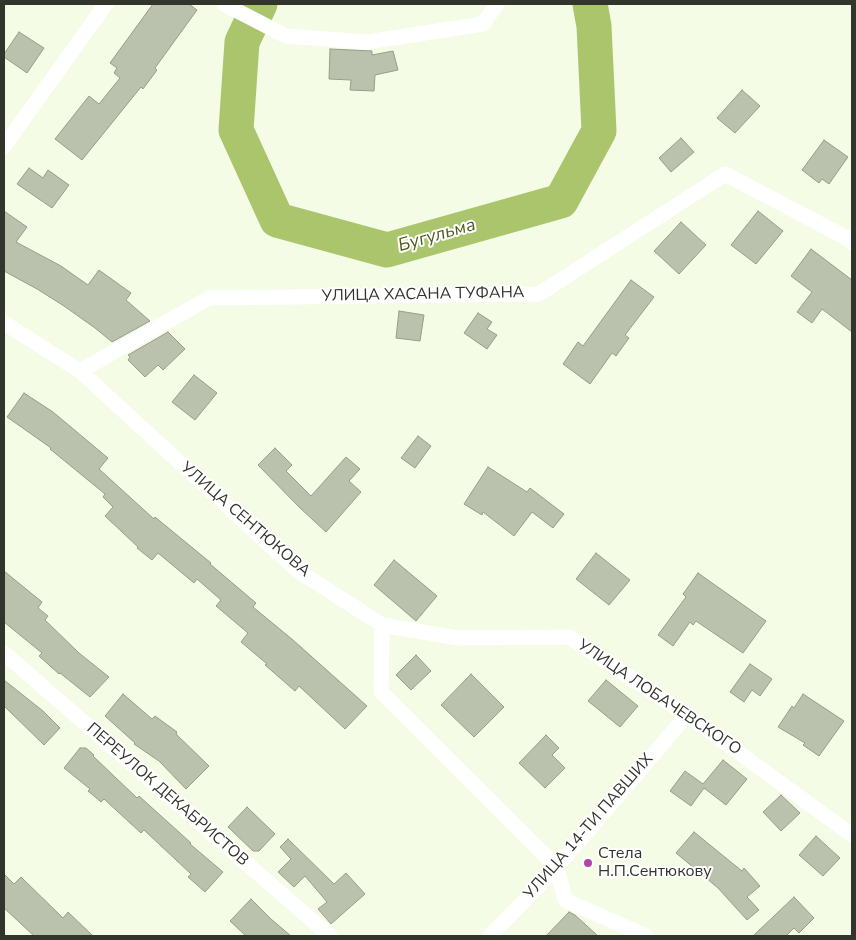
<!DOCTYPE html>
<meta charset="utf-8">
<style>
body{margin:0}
#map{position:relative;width:856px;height:940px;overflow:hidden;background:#f4fce6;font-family:"Nunito Sans",sans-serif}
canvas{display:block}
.frame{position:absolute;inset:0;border:5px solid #32352c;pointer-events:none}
</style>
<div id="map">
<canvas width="856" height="940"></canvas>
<div class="frame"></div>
</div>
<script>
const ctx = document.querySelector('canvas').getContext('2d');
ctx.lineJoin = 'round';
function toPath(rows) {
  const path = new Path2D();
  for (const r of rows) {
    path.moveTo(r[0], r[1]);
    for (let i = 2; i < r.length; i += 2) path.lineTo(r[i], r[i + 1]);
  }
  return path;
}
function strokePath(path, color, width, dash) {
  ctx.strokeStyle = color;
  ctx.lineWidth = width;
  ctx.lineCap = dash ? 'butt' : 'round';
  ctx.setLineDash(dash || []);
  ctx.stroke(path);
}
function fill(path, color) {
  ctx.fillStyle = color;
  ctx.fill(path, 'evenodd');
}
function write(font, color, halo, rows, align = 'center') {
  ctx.font = font + ' "Nunito Sans",sans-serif';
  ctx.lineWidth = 4;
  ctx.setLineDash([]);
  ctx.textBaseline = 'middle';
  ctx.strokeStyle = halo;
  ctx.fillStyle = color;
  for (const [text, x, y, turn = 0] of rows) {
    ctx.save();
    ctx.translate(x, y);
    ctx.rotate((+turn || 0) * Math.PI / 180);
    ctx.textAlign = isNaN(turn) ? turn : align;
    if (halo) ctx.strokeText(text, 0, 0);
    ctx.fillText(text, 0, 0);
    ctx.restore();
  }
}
strokePath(toPath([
 [260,4,242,42,236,130,277,220,387,250,561,201,599,131,594,26,590,4]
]), '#abc56c', 35);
const building = toPath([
 [153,4,189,4,197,10,155,68,157,70,143,89,141,87,82,160,55,139,89,96,99,104,120,78,114,73,117,68,110,63,153,4],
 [19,32,44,48,27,73,4,57,4,54,19,32],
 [330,49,372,51,372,55,393,51,398,70,375,75,374,91,350,90,351,80,329,79,330,49],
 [742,90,760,106,735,133,717,118,742,90],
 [681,138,694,152,671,172,659,158,681,138],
 [824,140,848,157,829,184,822,179,819,183,802,170,824,140],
 [29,168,43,178,48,170,69,185,52,208,17,184,29,168],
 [4,211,27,227,16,242,61,266,88,285,99,270,131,293,126,300,150,321,112,342,95,328,64,306,37,289,4,271,4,211],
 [758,211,783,231,756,264,731,245,758,211],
 [681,222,706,245,679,274,654,251,681,222],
 [811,249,852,280,852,332,822,309,812,323,797,312,812,292,791,276,811,249],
 [631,280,654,297,625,335,629,338,616,356,612,353,590,384,563,364,578,342,583,346,631,280],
 [399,311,424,315,420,341,396,338,399,311],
 [478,313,492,322,487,329,497,335,487,349,464,333,478,313],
 [168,332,185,349,163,370,158,365,145,377,128,360,130,357,128,355,168,332],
 [194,375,217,393,195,420,172,402,194,375],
 [24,393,53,412,108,458,99,469,154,519,155,517,211,563,210,564,256,603,253,607,293,640,367,706,345,729,299,686,295,691,265,665,267,664,241,642,248,633,216,606,221,600,197,579,194,583,158,553,152,560,137,548,138,547,105,516,113,507,103,497,105,494,50,449,51,448,7,417,24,393],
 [418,436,431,446,415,468,401,458,418,436],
 [275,448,292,465,286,471,311,496,346,457,360,469,349,481,361,492,326,532,300,508,258,465,275,448],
 [488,467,527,492,530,488,564,514,553,528,532,512,514,536,483,512,482,515,464,504,488,467],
 [596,553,630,580,609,605,576,579,596,553],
 [394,560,437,596,416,621,374,585,394,560],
 [4,571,42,602,38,608,48,616,45,620,79,653,109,677,90,697,60,673,59,674,39,656,42,653,4,622,4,571],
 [698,573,766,621,743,653,696,621,693,625,690,622,673,646,658,635,686,597,683,594,698,573],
 [416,655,431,671,411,690,396,675,416,655],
 [750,664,772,679,760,696,752,690,744,702,730,692,750,664],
 [471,674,504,707,474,737,441,705,471,674],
 [4,680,43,711,60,728,44,745,4,706,4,680],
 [606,680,638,706,620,727,588,701,606,680],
 [123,694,152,719,155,716,177,732,176,734,209,766,186,789,159,761,134,744,135,743,105,716,123,694],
 [803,694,844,721,819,756,803,745,805,743,778,727,792,706,794,708,803,694],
 [546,735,559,748,552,755,565,768,545,788,519,763,546,735],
 [80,748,86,748,94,755,93,756,137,798,139,796,191,843,190,844,223,872,205,892,188,877,191,874,144,830,141,833,104,799,101,802,88,791,90,789,64,768,80,748],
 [723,760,747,779,726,805,704,788,691,806,670,791,685,771,703,784,723,760],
 [781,795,800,813,781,831,763,812,781,795],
 [247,807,275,834,259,851,253,851,228,827,247,807],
 [694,832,742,871,744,868,760,886,747,897,759,910,747,920,718,888,676,853,694,832],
 [816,836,840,858,823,876,799,855,816,836],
 [288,839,334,884,346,873,365,894,331,924,318,909,327,902,305,876,294,887,278,872,291,859,280,847,288,839],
 [4,874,14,884,21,877,63,918,68,912,93,936,34,936,4,908,4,874],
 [794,897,814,918,799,933,794,928,786,936,753,936,794,897],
 [251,899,271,919,291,936,246,936,230,921,251,899],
 [569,912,575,915,598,936,546,936,569,912]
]);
fill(building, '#bac1ac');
strokePath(building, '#969d89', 1);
strokePath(toPath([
 [224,4,286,36,367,42,483,24,497,4],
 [4,146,106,4],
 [4,323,80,371,297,570,382,625,381,692,557,867,565,900,646,936],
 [80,371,209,298,539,294,725,174,845,237,852,243],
 [382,625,458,638,569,637,687,715,852,835],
 [4,653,330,936],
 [490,936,557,867,687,715]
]), '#fff', 15);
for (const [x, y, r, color] of [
 [588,863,5,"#b245a5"]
]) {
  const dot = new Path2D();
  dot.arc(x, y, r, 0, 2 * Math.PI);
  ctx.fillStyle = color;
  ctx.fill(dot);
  strokePath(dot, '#fff', 2);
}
write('16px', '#32352c', '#fff', [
 ["УЛИЦА ХАСАНА ТУФАНА",423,295,-1],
 ["УЛИЦА СЕНТЮКОВА",245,520,41],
 ["УЛИЦА ЛОБАЧЕВСКОГО",659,698,34],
 ["ПЕРЕУЛОК ДЕКАБРИСТОВ",167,795,41],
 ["УЛИЦА 14-ТИ ПАВШИХ",589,827,-49]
]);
write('16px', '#32352c', '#fff', [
 ["Стела",598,854],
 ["Н.П.Сентюкову",598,872]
], 'left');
write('italic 18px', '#4c5c1d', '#fff', [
 ["Бугульма",437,236,-16]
]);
</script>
